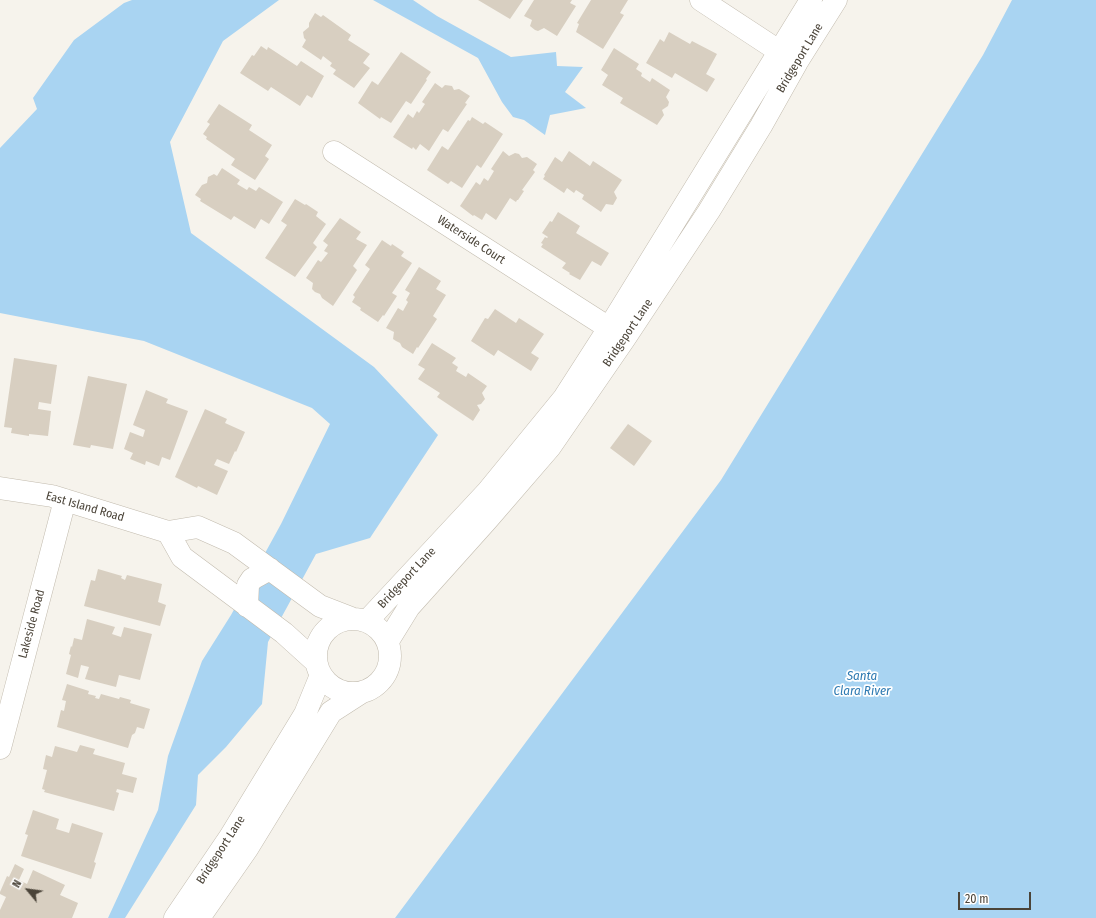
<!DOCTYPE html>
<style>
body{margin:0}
#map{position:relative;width:1096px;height:918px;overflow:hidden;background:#f6f3ec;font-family:"Fira Sans Condensed",sans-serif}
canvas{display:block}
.north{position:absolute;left:8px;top:870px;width:40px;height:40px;-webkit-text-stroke:3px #fff;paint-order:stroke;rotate:299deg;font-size:11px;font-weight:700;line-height:16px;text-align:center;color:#4b4439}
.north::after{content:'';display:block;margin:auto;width:14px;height:18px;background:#4b4439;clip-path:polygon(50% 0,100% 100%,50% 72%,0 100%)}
.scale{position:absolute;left:958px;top:892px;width:73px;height:18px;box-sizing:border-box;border:2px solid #4b4439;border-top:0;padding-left:5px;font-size:12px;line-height:14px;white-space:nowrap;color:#4b4439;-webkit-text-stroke:3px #fff;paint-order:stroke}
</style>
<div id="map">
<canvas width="1096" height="918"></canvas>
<div class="north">N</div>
<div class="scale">20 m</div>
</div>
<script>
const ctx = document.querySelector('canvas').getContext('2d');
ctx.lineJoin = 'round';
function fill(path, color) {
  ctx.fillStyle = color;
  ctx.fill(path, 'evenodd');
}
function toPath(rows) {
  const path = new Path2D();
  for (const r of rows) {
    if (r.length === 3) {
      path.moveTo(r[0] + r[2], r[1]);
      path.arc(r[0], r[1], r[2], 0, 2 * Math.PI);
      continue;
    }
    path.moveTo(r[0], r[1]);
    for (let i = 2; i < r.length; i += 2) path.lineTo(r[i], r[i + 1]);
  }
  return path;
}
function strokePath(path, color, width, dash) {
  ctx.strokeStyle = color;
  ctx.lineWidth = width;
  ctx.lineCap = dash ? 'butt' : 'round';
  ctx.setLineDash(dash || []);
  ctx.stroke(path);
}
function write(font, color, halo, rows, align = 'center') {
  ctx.font = font + ' "Fira Sans Condensed",sans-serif';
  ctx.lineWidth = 3.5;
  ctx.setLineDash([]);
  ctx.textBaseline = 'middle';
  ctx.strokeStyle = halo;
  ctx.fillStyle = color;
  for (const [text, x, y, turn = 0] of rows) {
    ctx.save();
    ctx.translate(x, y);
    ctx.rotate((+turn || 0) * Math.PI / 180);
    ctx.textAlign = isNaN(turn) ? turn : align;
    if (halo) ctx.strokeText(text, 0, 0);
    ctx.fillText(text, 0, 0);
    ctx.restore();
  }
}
fill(toPath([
 [132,0,279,0,223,41,170,142,191,233,374,367,438,435,370,538,316,554,268,642,262,704,226,747,198,775,196,805,125,918,108,918,158,810,168,756,202,661,231,615,281,524,330,424,312,408,144,341,0,313,0,148,37,109,33,98,74,40,124,3],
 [373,0,413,0,437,16,511,57,556,52,557,66,583,67,565,92,586,108,550,115,545,135,524,120,513,117,502,102,478,58],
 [1012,0,1096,0,1096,918,395,918,721,480,983,55]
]), '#a9d4f2');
fill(toPath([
 [478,0,523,0,510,19],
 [534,0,572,0,570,3,576,6,557,36,544,28,538,31,535,30,530,26,532,20,524,16],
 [591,0,628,0,620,13,624,15,603,49,576,32,579,24,577,23],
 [315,13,321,17,323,15,351,35,348,40,370,54,363,63,370,68,354,88,333,74,336,70,330,66,332,63,323,56,321,60,302,47,306,40,304,38,303,32,309,27,309,23],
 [669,32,690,44,692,41,717,54,706,74,715,79,707,92,675,73,672,78,646,63,660,39,664,42],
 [261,46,267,50,268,47,297,66,301,61,324,76,312,98,307,95,300,106,271,87,268,91,240,73,252,55,254,56],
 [614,48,639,64,636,69,642,73,641,76,650,82,652,78,670,90,666,97,669,102,668,106,662,110,664,115,657,125,620,103,623,98,602,85,608,75,601,70],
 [401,52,431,72,426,79,427,80,411,104,406,101,391,123,381,117,380,119,358,103,372,81,378,85],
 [435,83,442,88,445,85,452,86,454,90,459,89,470,96,465,103,467,104,448,132,443,129,429,151,420,144,416,150,413,147,412,149,393,137,408,114,413,118,417,111,419,113,425,104,422,102],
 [219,104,252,125,249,130,272,145,265,156,269,159,255,180,231,165,235,159,206,139,207,137,203,134,210,124,207,122],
 [472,117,483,124,485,122,503,134,481,168,477,165,462,188,451,181,448,184,427,170,442,146,448,150,468,120,470,121],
 [503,151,509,156,515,153,519,154,522,158,527,157,537,164,533,170,535,172,522,190,524,191,518,200,517,200,516,202,510,198,496,220,486,213,482,220,474,215,473,216,460,206,476,182,480,185,484,178,488,181,494,171,491,169],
 [569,151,590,166,593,161,622,180,614,192,617,198,613,205,606,204,601,212,582,199,584,195,576,190,574,193,567,188,564,193,543,179,545,176,544,175,555,157,562,162],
 [222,168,240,180,237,184,247,190,249,187,256,191,259,187,283,202,269,224,261,219,255,229,234,216,231,220,200,201,201,199,195,195,202,185,207,183,208,177,214,174,217,176],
 [295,199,305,205,306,204,318,212,316,216,326,224,313,243,317,247,295,277,265,258,287,225,281,221],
 [558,212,580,226,576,233,609,253,601,266,592,261,580,280,569,274,570,273,562,268,566,263,541,247,543,244,541,243,545,237,547,238,548,237,542,233,550,221,552,222],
 [340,218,361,232,356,239,367,245,353,266,357,270,333,306,322,298,320,294,315,292,312,289,313,283,306,278,318,260,321,262,328,253,324,251,328,245,323,241],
 [382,240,391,246,392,244,404,252,401,256,412,263,392,293,397,296,384,316,383,315,378,322,360,310,361,308,352,302,355,297,353,295,370,269,365,265],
 [419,267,441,281,436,289,446,295,433,316,437,319,418,348,417,347,413,354,402,347,400,343,396,341,393,339,394,332,386,328,398,308,403,311,408,302,406,300,410,293,405,290],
 [495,309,516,323,519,318,544,334,531,353,539,358,531,371,498,350,494,356,471,341,485,318,488,319],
 [432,343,456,358,452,363,458,367,456,371,466,377,468,373,487,386,482,393,485,399,481,404,477,405,480,410,473,421,437,397,440,393,418,379,425,369,418,365],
 [14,358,57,365,51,404,39,402,38,409,51,411,48,436,29,434,29,436,11,433,12,428,4,427],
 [88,376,127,384,113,449,91,445,90,448,73,445],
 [146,390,168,399,166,403,188,411,170,460,162,457,159,466,146,461,145,465,130,459,133,453,124,449,130,432,143,437,145,430,133,425],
 [205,409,227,419,225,423,245,432,236,452,235,451,229,464,217,459,214,465,228,471,217,495,198,486,197,488,175,477],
 [628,424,652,441,634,466,610,448],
 [98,569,122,576,121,578,125,580,127,575,162,584,158,602,166,605,160,626,84,606,91,580,95,581],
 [87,619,115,627,112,634,121,637,124,627,152,634,140,680,119,675,116,687,85,679,89,667,81,665,78,678,66,674,71,655,69,654,71,646,72,647,74,638,82,640],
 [67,684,89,691,88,694,96,696,95,698,99,699,101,694,119,699,120,697,131,700,130,703,150,709,144,729,137,727,135,733,132,735,128,748,57,727,61,710,64,711,66,701,62,700],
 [80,745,95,749,93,754,125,763,122,774,137,778,133,793,117,789,116,792,119,793,114,811,44,792,45,790,42,789,47,770,43,769,46,755,52,757,55,746,77,752],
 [33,810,59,819,56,829,69,833,72,823,103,833,94,862,96,863,91,879,21,856,28,835,25,834],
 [15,864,24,869,19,880,27,884,33,870,65,885,60,895,78,903,72,918,0,918,0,910,6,897,0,894,0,892,7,876,9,877]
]), '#d8cfc1');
const minor = toPath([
 [701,0,791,59],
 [334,152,609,328],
 [0,488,52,496,168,532,198,527,234,543,320,606,351,618],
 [168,532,182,557,284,633,316,662],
 [247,606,248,585,252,579,270,569],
 [353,656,37],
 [367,621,488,491,564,398,609,328,811,0],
 [388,641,409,607,487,520,550,447,625,338,709,211,761,126,797,62,836,0],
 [0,748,65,500],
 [175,918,230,837,305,714,321,675],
 [199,918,247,849,331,712,362,692]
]);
strokePath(minor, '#c2bbae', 23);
strokePath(minor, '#fff', 22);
write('12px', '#4b4439', '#fff', [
 ["Bridgeport Lane",800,58,-59],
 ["Waterside Court",471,240,33],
 ["Bridgeport Lane",628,333,-56],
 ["East Island Road",85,507,16],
 ["Bridgeport Lane",407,578,-47],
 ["Lakeside Road",32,624,-75],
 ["Bridgeport Lane",221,850,-57]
]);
write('italic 13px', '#2e7ab2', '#fff', [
 ["Santa",862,676],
 ["Clara River",862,691]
]);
</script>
